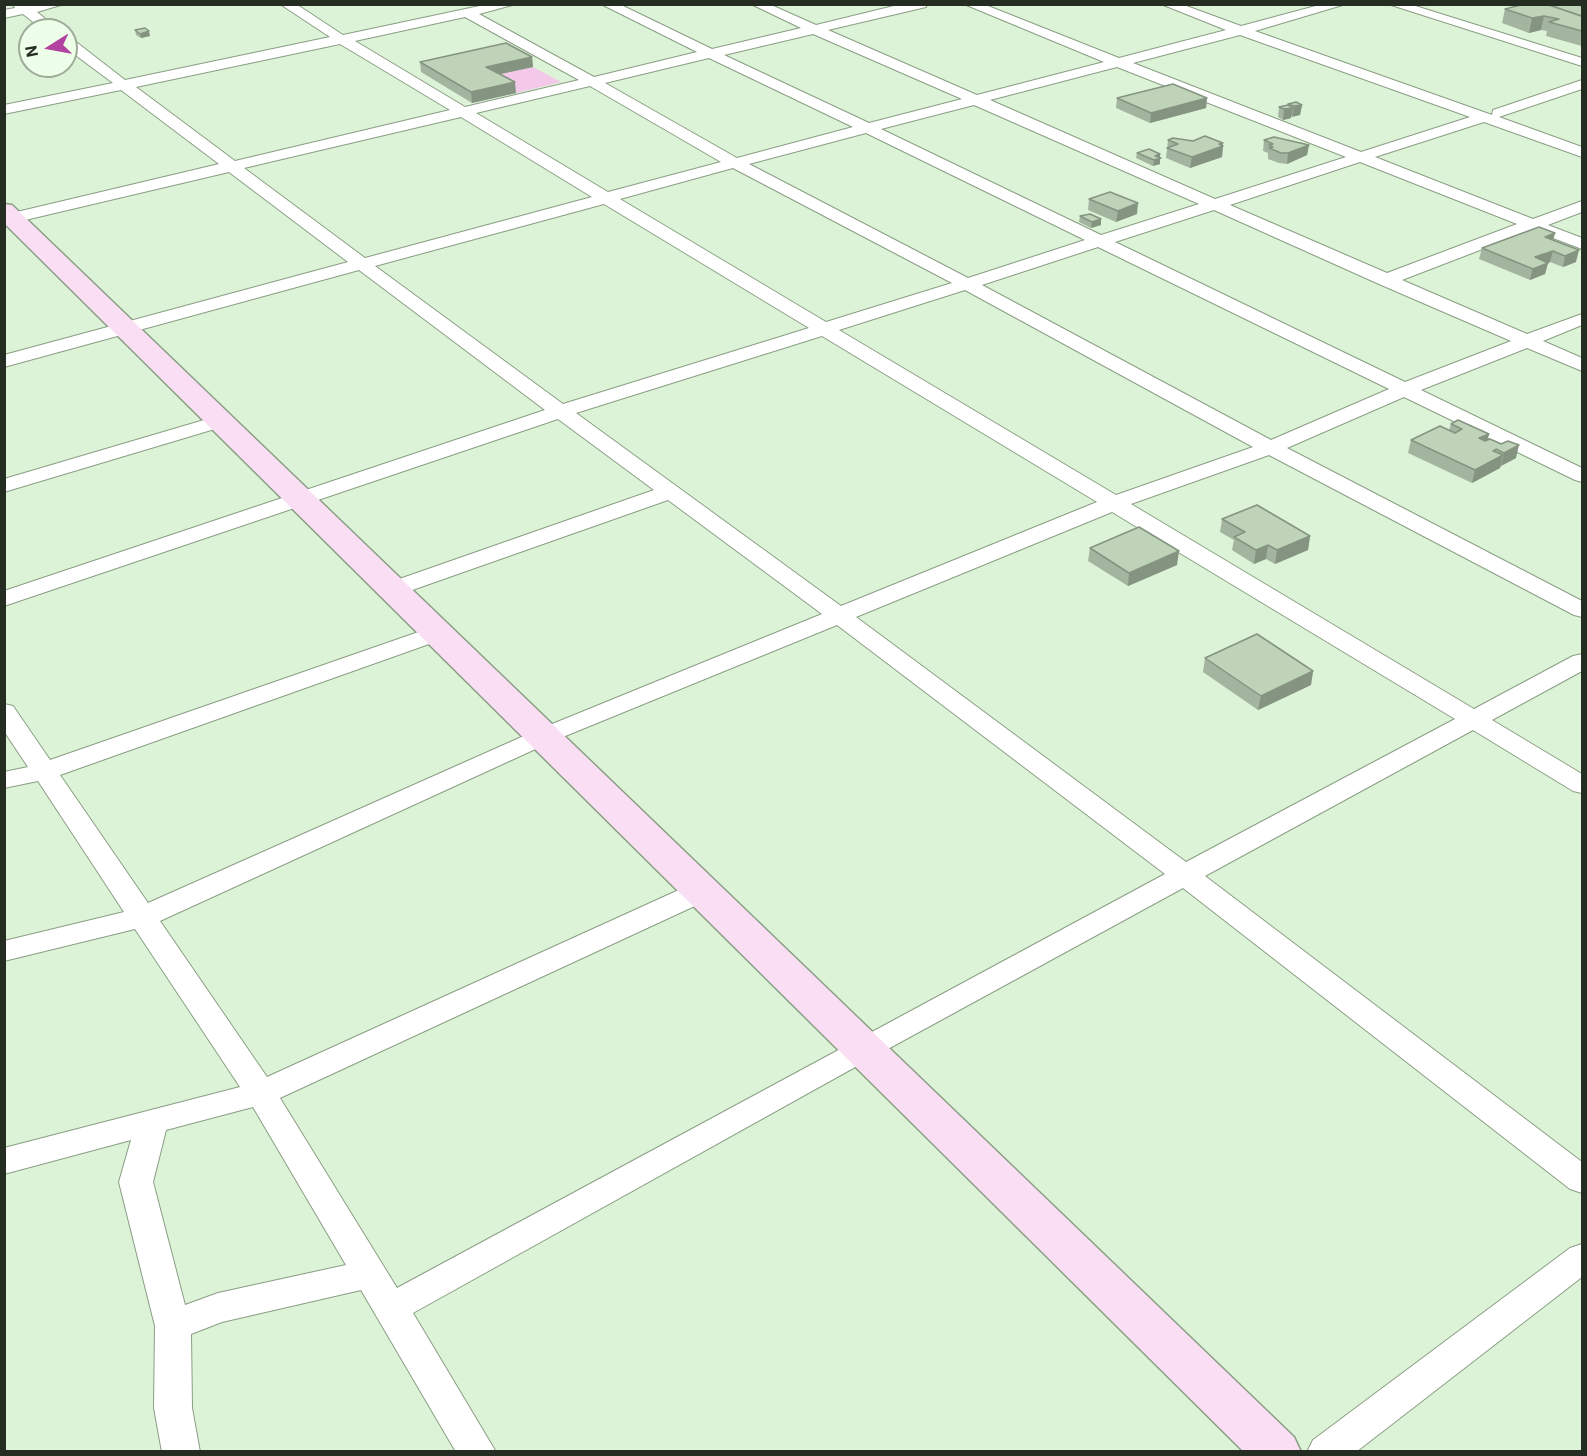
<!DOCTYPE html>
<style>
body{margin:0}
#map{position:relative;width:1587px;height:1456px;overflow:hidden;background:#ddf3d7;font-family:Roboto,sans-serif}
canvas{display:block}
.frame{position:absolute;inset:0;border:6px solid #252d23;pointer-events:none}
.north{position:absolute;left:18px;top:18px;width:60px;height:60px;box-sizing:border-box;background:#edffe8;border:2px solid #9dab99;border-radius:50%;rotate:259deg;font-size:16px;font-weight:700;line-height:24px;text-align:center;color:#252d23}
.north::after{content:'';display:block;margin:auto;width:21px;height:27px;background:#b243a1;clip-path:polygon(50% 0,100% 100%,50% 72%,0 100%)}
</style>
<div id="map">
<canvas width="1587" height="1456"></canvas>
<div class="frame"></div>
<div class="north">N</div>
</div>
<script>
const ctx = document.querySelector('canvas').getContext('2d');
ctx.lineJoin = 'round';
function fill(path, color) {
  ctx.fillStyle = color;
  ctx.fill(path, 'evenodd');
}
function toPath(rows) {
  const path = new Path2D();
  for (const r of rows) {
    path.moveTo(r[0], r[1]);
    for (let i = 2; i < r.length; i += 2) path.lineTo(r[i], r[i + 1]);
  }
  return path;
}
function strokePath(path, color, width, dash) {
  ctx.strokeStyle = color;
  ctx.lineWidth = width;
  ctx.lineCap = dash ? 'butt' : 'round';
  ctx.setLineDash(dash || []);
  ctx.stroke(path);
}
fill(toPath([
 [533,67,561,82,516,93,487,77]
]), '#f3c8e9');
const street = toPath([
 [64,4,37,12,59,30,43,30,23,14,4,18,4,10,15,8,13,4,64,4],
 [280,4,296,4,343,35,489,4,516,4,479,14,594,77,697,52,601,4,619,4,712,49,801,28,751,4,769,4,816,25,902,4,927,4,926,7,828,30,977,95,1104,62,964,4,983,4,1119,58,1226,30,1161,4,1181,4,1241,26,1323,4,1346,4,1255,31,1492,115,1493,110,1582,80,1582,89,1499,117,1582,147,1582,157,1484,122,1375,157,1533,219,1582,201,1582,212,1548,225,1582,238,1582,249,1532,230,1402,280,1527,334,1582,314,1582,325,1543,341,1582,358,1582,371,1527,348,1421,390,1582,468,1582,482,1575,480,1404,397,1287,448,1582,601,1582,617,1574,615,1269,455,1131,504,1474,709,1573,656,1582,654,1582,671,1492,720,1582,774,1582,793,1573,791,1473,730,1205,876,1582,1162,1582,1193,1570,1189,1183,888,875,1056,413,1313,496,1452,456,1452,361,1290,222,1322,191,1334,192,1408,200,1452,162,1452,154,1408,155,1326,119,1182,131,1140,4,1174,4,1148,240,1087,135,929,4,961,4,941,124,912,38,781,4,788,4,772,28,767,4,731,4,704,13,706,50,760,430,628,438,626,446,628,450,633,446,638,60,775,148,903,535,731,822,614,668,500,401,594,393,596,385,594,381,589,385,584,654,490,558,419,4,606,4,591,545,410,359,270,4,367,4,355,348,262,229,172,4,225,4,215,219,164,121,90,4,114,4,105,113,83,66,48,66,37,71,38,125,80,330,37,280,4],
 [465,17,579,80,465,107,355,41,465,17],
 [813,34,962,99,869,123,724,55,813,34],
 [1240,35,1470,117,1361,152,1133,63,1240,35],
 [340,44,450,110,235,161,136,87,340,44],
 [709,58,853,127,737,158,605,83,709,58],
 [1117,67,1346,157,1215,199,990,100,1117,67],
 [590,86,721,162,608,192,476,113,590,86],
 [974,105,1199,204,1101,235,881,129,974,105],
 [461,117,592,197,365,258,244,168,461,117],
 [866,133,1085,240,968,278,749,164,866,133],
 [1360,162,1517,224,1387,273,1230,205,1360,162],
 [733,168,952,283,826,322,620,199,733,168],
 [604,204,809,328,563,404,375,266,604,204],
 [1214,210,1379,284,1511,341,1405,382,1115,242,1214,210],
 [1098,247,1389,389,1271,440,982,285,1098,247],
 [965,290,1253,447,1116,495,839,330,965,290],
 [822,336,1097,502,841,606,576,413,822,336],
 [1112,512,1455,719,1186,862,856,617,1112,512],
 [837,625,1165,874,397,1288,280,1098,712,898,716,891,712,884,702,882,692,884,267,1077,160,921,553,741,837,625],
 [253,1107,346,1265,218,1293,185,1305,153,1182,166,1130,253,1107],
 [1388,4,1409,4,1582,58,1582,66,1388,4],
 [221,415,228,417,231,421,228,425,4,492,4,479,221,415],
 [1582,1244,1582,1277,1356,1452,1307,1452,1313,1440,1570,1248,1582,1244]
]);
const secondary = toPath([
 [4,204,12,205,1294,1437,1301,1452,1244,1452,4,223,4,204]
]);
strokePath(street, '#8a9e84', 2);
strokePath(secondary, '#8a9e84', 3);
fill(street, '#fff');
fill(secondary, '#f9def4');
fill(toPath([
 [1582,6,1582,46,1546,36,1547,31,1541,30,1529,33,1502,23,1505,9],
 [135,30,150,36,141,38,136,35],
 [532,57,533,67,500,74,516,93,472,103,421,72,420,62],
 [1117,98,1207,98,1206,108,1150,123,1116,108],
 [1288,104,1302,105,1300,115,1291,116,1291,118,1283,120,1278,117,1279,107,1288,105],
 [1168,140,1223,143,1222,157,1190,168,1166,158],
 [1264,140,1309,145,1307,155,1287,164,1279,163,1268,159,1268,153,1263,151],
 [1137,153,1160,154,1160,164,1153,166,1136,158],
 [1089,199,1137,214,1116,222,1088,210],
 [1080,216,1101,225,1091,228,1079,222],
 [1555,233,1553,240,1576,262,1563,267,1550,262,1548,263,1545,274,1530,280,1479,259,1482,248],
 [1451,424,1489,434,1487,441,1516,458,1501,466,1500,468,1472,483,1408,453,1411,440,1449,430],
 [1222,519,1310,536,1308,550,1275,564,1266,559,1254,564,1232,550,1234,540,1220,532],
 [1090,548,1177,565,1128,586,1088,561],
 [1205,658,1313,671,1311,685,1258,710,1203,672]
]), '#a3b59e');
fill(toPath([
 [1544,16,1541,30,1529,33,1532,18],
 [149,31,150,36,141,38,140,34],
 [532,57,533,67,487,77,486,67],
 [515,82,516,93,472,103,471,92],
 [1207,98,1206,108,1150,123,1151,113],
 [1302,105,1300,115,1292,117,1294,106],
 [1293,108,1291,118,1283,120,1284,109],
 [1223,143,1222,146,1223,146,1222,157,1190,168,1192,157],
 [1309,145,1307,155,1287,164,1288,153],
 [1160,154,1160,164,1153,166,1155,156],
 [1138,203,1137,214,1116,222,1118,211],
 [1101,219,1101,225,1091,228,1092,222],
 [1555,233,1552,244,1545,237],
 [1579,250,1576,262,1563,267,1565,256],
 [1553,251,1550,262,1548,263,1545,274,1530,280,1535,257],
 [1489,434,1486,446,1479,438],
 [1519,445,1516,458,1501,466,1504,453],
 [1496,449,1493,460,1503,455,1500,468,1472,483,1475,470,1493,451],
 [1310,536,1308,550,1275,564,1277,550],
 [1268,545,1266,559,1254,564,1256,550],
 [1179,551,1177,565,1128,586,1129,573],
 [1313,671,1311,685,1258,710,1261,696]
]), '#859481');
const building = toPath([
 [1524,4,1546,4,1582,16,1582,31,1549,22,1559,19,1544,16,1532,18,1505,9,1524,4],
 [1546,4,1574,4,1582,6,1582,15,1581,16,1546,4],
 [145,28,149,31,140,34,135,30,145,28],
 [506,43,532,57,486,67,515,82,471,92,420,62,506,43],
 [1173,84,1207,98,1151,113,1117,98,1173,84],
 [1296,102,1302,105,1294,106,1288,104,1296,102],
 [1288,105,1293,108,1284,109,1279,107,1288,105],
 [1205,136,1223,143,1219,144,1223,146,1192,157,1167,148,1178,144,1168,140,1173,138,1193,141,1205,136],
 [1274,137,1309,145,1288,153,1281,153,1269,148,1273,147,1269,145,1273,144,1264,140,1274,137],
 [1149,149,1160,154,1155,156,1161,158,1154,160,1137,153,1149,149],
 [1110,192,1138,203,1118,211,1089,199,1110,192],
 [1090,214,1101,219,1092,222,1080,216,1090,214],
 [1539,227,1555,233,1545,237,1579,250,1565,256,1553,251,1535,257,1548,263,1533,269,1482,248,1539,227],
 [1458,420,1489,434,1479,438,1485,441,1490,439,1501,444,1508,441,1519,445,1504,453,1496,449,1493,451,1503,455,1475,470,1411,440,1440,426,1455,433,1462,429,1451,424,1458,420],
 [1257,505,1310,536,1277,550,1268,545,1256,550,1234,537,1245,532,1222,519,1257,505],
 [1139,527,1179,551,1129,573,1090,548,1139,527],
 [1257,634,1313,671,1261,696,1205,658,1257,634]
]);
fill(building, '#bed3b8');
strokePath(building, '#859481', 1.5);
</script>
